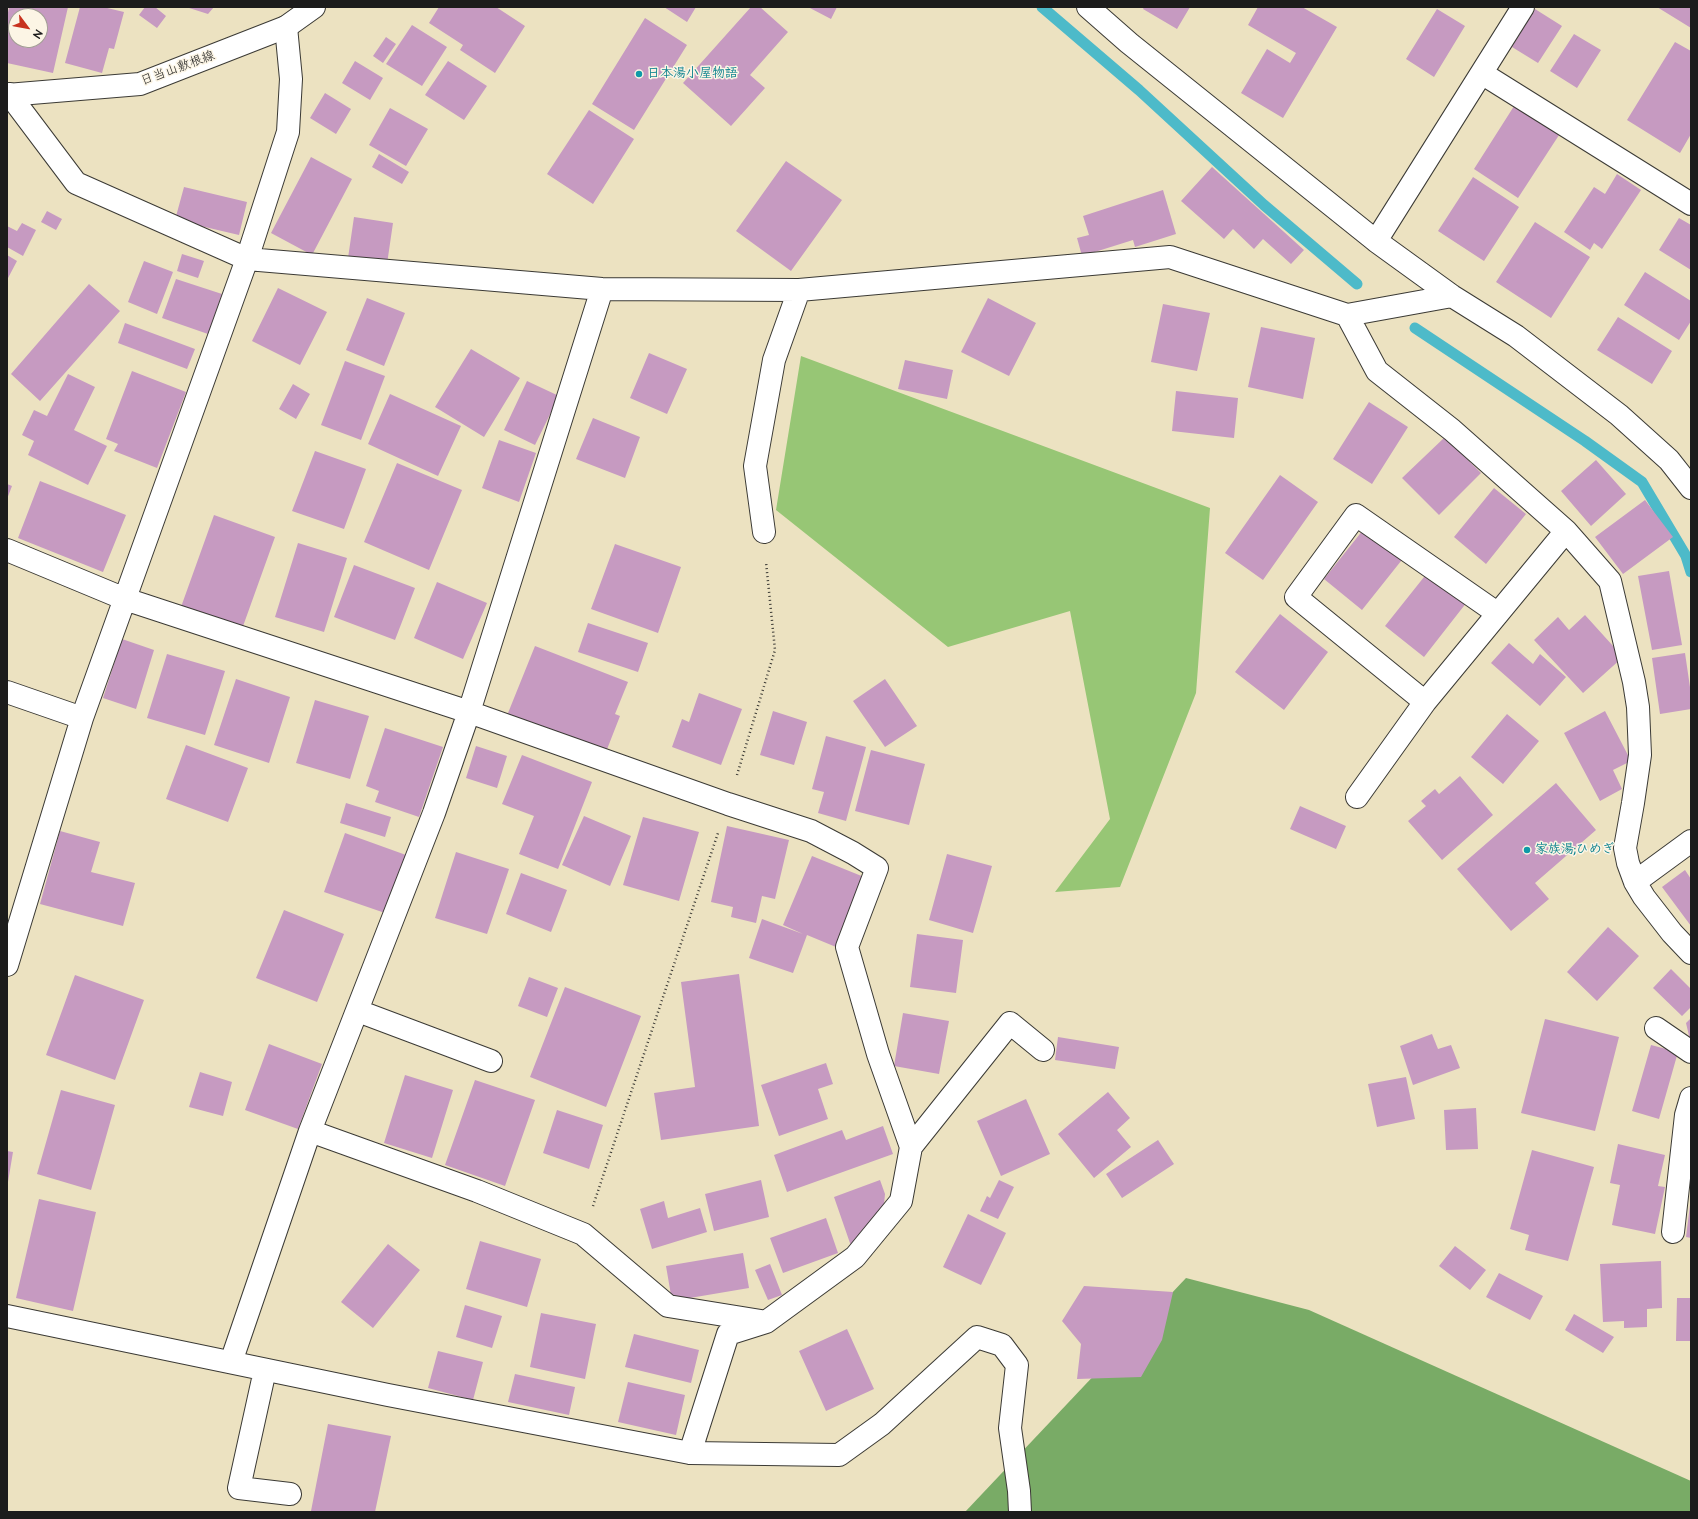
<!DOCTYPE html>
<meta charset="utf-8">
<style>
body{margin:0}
#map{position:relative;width:1698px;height:1519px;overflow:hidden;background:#ece2c1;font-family:"Architects Daughter",sans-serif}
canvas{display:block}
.frame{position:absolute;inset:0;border:8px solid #1c1c1c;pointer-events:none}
.north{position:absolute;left:8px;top:8px;width:40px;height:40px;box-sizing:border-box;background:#fcf5e5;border:1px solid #a29e95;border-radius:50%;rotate:122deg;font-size:11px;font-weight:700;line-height:16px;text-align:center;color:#1c1c1c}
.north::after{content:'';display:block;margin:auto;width:14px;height:18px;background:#c8321e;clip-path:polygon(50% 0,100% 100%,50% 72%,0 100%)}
</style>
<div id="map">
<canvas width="1698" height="1519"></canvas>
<div class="frame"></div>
<div class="north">N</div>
</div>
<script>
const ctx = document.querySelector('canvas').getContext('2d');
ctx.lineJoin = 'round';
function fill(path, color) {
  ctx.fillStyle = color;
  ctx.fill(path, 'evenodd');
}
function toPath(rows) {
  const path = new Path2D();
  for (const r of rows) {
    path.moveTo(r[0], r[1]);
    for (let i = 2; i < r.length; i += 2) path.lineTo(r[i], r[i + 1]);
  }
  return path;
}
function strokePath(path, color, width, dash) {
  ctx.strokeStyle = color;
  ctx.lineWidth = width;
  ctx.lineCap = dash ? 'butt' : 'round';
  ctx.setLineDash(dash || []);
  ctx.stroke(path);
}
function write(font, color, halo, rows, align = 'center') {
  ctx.font = font + ' "Architects Daughter","Klee One",sans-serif';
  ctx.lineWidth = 3;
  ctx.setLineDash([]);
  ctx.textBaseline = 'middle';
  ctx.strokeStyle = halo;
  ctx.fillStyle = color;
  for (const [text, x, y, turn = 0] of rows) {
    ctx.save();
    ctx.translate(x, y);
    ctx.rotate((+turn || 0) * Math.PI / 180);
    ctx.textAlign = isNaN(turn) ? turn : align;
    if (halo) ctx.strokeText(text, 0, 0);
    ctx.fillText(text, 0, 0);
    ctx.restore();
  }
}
fill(toPath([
 [801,356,1210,508,1196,693,1120,887,1055,892,1110,819,1070,611,948,647,776,510]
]), '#97c675');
fill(toPath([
 [1186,1278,1309,1310,1691,1481,1691,1512,965,1512]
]), '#79ab66');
strokePath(toPath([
 [1042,7,1139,90,1264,205,1357,284],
 [1415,328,1585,441,1642,482,1686,556,1691,572]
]), '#4dbac9', 11);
fill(toPath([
 [9,7,68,7,53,73,7,63,7,18],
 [16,16,40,16,40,40,16,40],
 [80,7,103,7,124,12,114,49,109,48,102,73,65,63],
 [145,7,155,7,166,16,157,28,139,15],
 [186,7,214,7,208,14],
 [439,7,496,7,525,26,495,73,460,50,463,45,429,23],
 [664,7,696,7,687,22],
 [751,7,760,7,788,32,750,75,765,88,731,126,683,83],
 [808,7,837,7,831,19],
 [1144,7,1190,7,1177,29,1143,9],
 [1258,7,1302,7,1337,27,1283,118,1241,93,1267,49,1290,63,1296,53,1248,25],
 [1657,7,1691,7,1691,28],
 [1437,9,1465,26,1434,77,1406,59],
 [1535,9,1562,26,1538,63,1512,47],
 [645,18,687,45,634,130,592,104],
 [412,25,447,47,422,86,386,64],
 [1574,34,1601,50,1577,88,1550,71],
 [386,37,396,44,383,63,373,56],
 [1675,42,1691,51,1691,134,1680,153,1627,120],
 [355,61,383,78,370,100,342,83],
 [448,61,487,86,464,120,425,95],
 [325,93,351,109,336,134,310,118],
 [1516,103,1561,132,1518,198,1474,169],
 [390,108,428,129,406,166,369,145],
 [589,110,634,139,593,204,547,174],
 [379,154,409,172,402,184,372,167],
 [311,157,352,179,312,255,271,233],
 [786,161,842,200,791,271,736,231],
 [1212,167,1304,250,1291,264,1263,239,1254,249,1233,229,1224,239,1181,201],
 [1617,174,1641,190,1602,249,1594,243,1590,250,1564,232,1594,187,1605,194],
 [1473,177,1519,207,1484,261,1438,231],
 [184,187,247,202,239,235,175,220],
 [1163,190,1176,234,1135,247,1133,240,1082,256,1077,238,1089,235,1083,216],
 [47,211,62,219,56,230,41,222],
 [354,217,393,223,387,264,348,258],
 [1679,218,1691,225,1691,270,1659,250],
 [1535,222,1590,257,1551,318,1496,282],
 [22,223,36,230,23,256,7,247,7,226,17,231],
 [182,254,204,261,198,278,177,271],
 [7,255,17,261,7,280],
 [144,261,173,272,157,314,128,302],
 [1645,272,1691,301,1691,321,1679,340,1624,305],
 [176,279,222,294,208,334,162,318],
 [89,284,120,311,40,401,11,374],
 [278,288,327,312,300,365,252,341],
 [367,298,405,313,384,366,346,350],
 [988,298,1036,323,1009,376,961,352],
 [1163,304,1210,313,1197,371,1151,362],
 [1618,317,1672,351,1652,384,1597,350],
 [125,323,195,349,187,369,118,343],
 [1261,327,1315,338,1303,399,1248,387],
 [471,349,520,378,484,437,435,407],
 [649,353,687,369,667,414,630,398],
 [905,360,953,370,947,399,898,389],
 [345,361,385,376,361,440,321,425],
 [132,371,186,392,157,468,114,451,118,444,106,439],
 [68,374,95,387,74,430,107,446,88,485,28,455,34,441,22,435,34,410,47,416],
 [527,381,559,396,535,445,504,430],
 [293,384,310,394,296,419,279,409],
 [1176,391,1238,398,1234,438,1172,431],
 [390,394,461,426,438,476,368,444],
 [1369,402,1408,427,1372,484,1333,459],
 [593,418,640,437,625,478,576,459],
 [1445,437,1481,473,1439,515,1402,478],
 [499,440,536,453,519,502,482,488],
 [315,451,366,469,344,529,292,511],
 [1596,460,1626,494,1591,526,1561,491],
 [397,463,462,490,429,570,364,542],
 [1280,475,1318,502,1263,580,1225,553],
 [40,481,126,515,103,572,18,538],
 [7,484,12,486,7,499],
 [1494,488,1526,514,1486,564,1454,537],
 [1645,500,1673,537,1623,574,1595,537],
 [214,515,275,537,242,629,181,607],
 [1367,525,1405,556,1362,610,1324,579],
 [298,543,347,558,324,632,275,617],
 [615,544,681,567,658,633,591,609],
 [354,565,415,588,395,640,334,617],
 [1669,571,1682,645,1652,650,1638,576],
 [1428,572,1467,602,1424,657,1385,626],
 [437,582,487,603,463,659,414,638],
 [1280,614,1328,652,1284,710,1235,672],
 [1585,615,1623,657,1583,693,1534,640,1558,617,1569,630],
 [588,623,648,643,638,672,578,652],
 [122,639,154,650,136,709,103,698],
 [1509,643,1533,664,1540,654,1566,677,1540,706,1491,663],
 [535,646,628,682,615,714,620,716,604,757,506,718],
 [1685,653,1691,694,1691,709,1660,714,1652,658],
 [167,654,225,671,205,735,147,718],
 [236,679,290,697,269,763,214,745],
 [885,679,917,726,885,747,853,701],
 [699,693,742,709,721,765,672,747,682,719,689,722],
 [315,700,369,716,350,779,296,763],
 [773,711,807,722,794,765,760,755],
 [1605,711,1631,761,1613,770,1622,789,1600,801,1564,733],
 [1507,714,1539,741,1503,784,1471,757],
 [385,728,443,747,419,817,375,802,379,791,366,786],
 [826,736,866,747,846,821,818,813,824,792,812,789],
 [186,745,248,768,228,822,166,799],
 [476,746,507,756,497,788,466,778],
 [871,750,925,764,909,825,855,811],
 [522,755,592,782,558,869,519,854,534,816,502,804],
 [1460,776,1493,815,1442,860,1408,821,1426,806,1421,801,1435,789,1439,794],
 [1556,783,1596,830,1535,883,1549,899,1511,931,1457,869],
 [346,803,391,817,385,837,340,823],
 [1300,806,1346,826,1336,849,1290,829],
 [584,816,631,836,610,886,562,865],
 [643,817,699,832,679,901,623,885],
 [727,826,789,840,775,899,762,896,756,923,731,917,733,907,711,902],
 [60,831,100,842,91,872,135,883,123,926,40,904],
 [345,833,406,855,385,913,324,892],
 [456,852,509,869,487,934,435,918],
 [947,854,992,866,973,933,929,920],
 [812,856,864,877,836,947,807,935,793,973,749,958,762,919,803,934,783,925],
 [1685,870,1691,879,1691,926,1662,887],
 [521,873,567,890,551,932,506,914],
 [284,910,344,934,317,1002,256,978],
 [1608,927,1639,956,1597,1001,1567,972],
 [917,934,963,940,956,993,910,987],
 [1671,969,1691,989,1691,1007,1682,1016,1653,988],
 [739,974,759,1126,661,1140,654,1093,695,1087,681,982],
 [75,975,144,1000,115,1080,46,1055],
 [529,977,558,988,547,1017,518,1006],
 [565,987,641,1016,606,1107,530,1077],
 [903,1013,949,1021,939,1074,894,1066],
 [1691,1018,1691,1039,1690,1040,1686,1023],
 [1545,1019,1619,1037,1595,1131,1521,1113],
 [1432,1034,1438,1049,1451,1045,1460,1068,1413,1085,1400,1046],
 [1058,1037,1119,1047,1115,1069,1055,1060],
 [269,1044,322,1064,298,1129,245,1110],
 [1651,1045,1678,1052,1659,1119,1632,1111],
 [826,1063,833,1084,818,1089,828,1119,779,1136,761,1085],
 [200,1072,232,1082,223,1116,189,1107],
 [405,1075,453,1090,432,1158,384,1143],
 [1406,1077,1415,1119,1377,1127,1368,1084],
 [475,1080,535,1100,505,1186,445,1165],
 [61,1090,115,1105,91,1190,37,1174],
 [1108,1092,1130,1118,1117,1130,1131,1147,1094,1178,1058,1134],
 [1026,1099,1050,1154,1001,1176,977,1121],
 [1476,1108,1478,1149,1446,1150,1444,1110],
 [557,1110,603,1125,589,1169,543,1153],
 [883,1126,893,1154,787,1192,774,1155,842,1130,846,1140],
 [1158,1140,1174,1164,1122,1198,1106,1174],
 [1618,1144,1665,1155,1658,1186,1665,1187,1655,1234,1612,1225,1620,1185,1610,1183],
 [1532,1150,1594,1167,1568,1261,1525,1250,1529,1235,1510,1229],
 [7,1151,13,1152,8,1182,7,1182],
 [761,1180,769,1217,714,1231,705,1194],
 [880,1180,885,1194,883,1215,851,1246,834,1197],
 [999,1180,1014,1187,998,1219,980,1211,987,1196,990,1198],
 [39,1199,96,1212,73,1311,16,1298],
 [664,1201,668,1218,700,1208,707,1232,652,1249,640,1209],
 [1690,1205,1691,1205,1691,1238,1686,1237],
 [968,1214,1006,1233,981,1285,943,1267],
 [826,1218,838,1253,783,1273,770,1238],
 [480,1241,541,1259,527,1307,466,1289],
 [388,1244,420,1270,373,1328,341,1302],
 [1455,1246,1486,1270,1470,1290,1439,1266],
 [743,1253,749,1288,672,1301,666,1266],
 [1661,1261,1662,1308,1647,1309,1647,1327,1624,1328,1624,1321,1603,1322,1600,1264],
 [770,1264,782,1295,768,1300,755,1270],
 [1499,1273,1543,1296,1530,1320,1486,1297],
 [1084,1286,1173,1292,1162,1340,1141,1377,1077,1379,1081,1344,1062,1321],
 [1677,1298,1691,1298,1691,1341,1676,1341],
 [465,1305,502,1316,492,1348,456,1337],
 [541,1313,596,1324,585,1379,530,1367],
 [1574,1314,1614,1337,1603,1353,1565,1330],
 [847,1329,874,1389,826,1411,799,1351],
 [634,1334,699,1350,691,1383,625,1367],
 [438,1351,483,1362,473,1400,428,1388],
 [515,1374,575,1387,569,1415,508,1402],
 [628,1382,685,1395,676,1435,618,1422],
 [328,1424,391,1436,375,1512,311,1511]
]), '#c69ac1');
const minor = toPath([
 [1088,7,1129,43,1376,241,1452,296,1516,336,1619,415,1669,460,1691,488],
 [1483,74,1691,204],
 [9,94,76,183,247,259,602,289,799,290,1170,257,1347,315,1452,296],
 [1376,241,1523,7],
 [1347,315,1377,371,1452,430,1566,531,1610,581,1634,682,1638,707,1640,755,1633,803,1625,848,1628,863,1635,882,1644,897,1672,933,1691,953],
 [764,532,755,466,774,360,799,290],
 [7,550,125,599,469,712,728,804,811,831,853,853,877,868,847,947,878,1054,911,1147,901,1201,855,1257,766,1322,728,1334,690,1453],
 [1497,613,1356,515,1296,597,1425,702,1566,531],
 [7,692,82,718],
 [1357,797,1425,702],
 [1635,882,1691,841],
 [7,965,82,718,247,259,288,132,291,79,286,27],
 [358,1011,491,1061],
 [1656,1028,1691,1052],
 [310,1131,477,1191,583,1234,668,1306,761,1321],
 [911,1147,1010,1023,1043,1050],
 [1673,1232,1686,1115,1691,1098],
 [7,1316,388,1395,690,1453,839,1455,882,1424,977,1337,1002,1345,1017,1365,1010,1428,1019,1491,1020,1512],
 [231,1362,310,1131,434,813,469,712,602,289],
 [265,1370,239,1488,290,1494]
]);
const secondary = toPath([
 [7,95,140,84,286,27,314,7]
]);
strokePath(minor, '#3b3a35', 24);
strokePath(secondary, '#3b3a35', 24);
strokePath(toPath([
 [737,775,775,650,766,562],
 [593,1206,718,833]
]), '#3b3a35', 2.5, [1, 3]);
strokePath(minor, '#fff', 22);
strokePath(secondary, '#fff', 22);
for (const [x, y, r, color] of [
 [639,74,4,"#0f9aa8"],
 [1527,850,4,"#0f9aa8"]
]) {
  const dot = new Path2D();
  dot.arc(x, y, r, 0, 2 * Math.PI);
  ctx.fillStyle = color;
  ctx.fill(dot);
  strokePath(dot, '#fcf5e5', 1.5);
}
write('13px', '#1c1c1c', '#fcf5e5', [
 ["日当山敷根線",178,69,-20]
]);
write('bold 13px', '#0d838f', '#fcf5e5', [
 ["日本湯小屋物語",647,74],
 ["家族湯;ひめぎ",1535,850]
], 'left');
</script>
